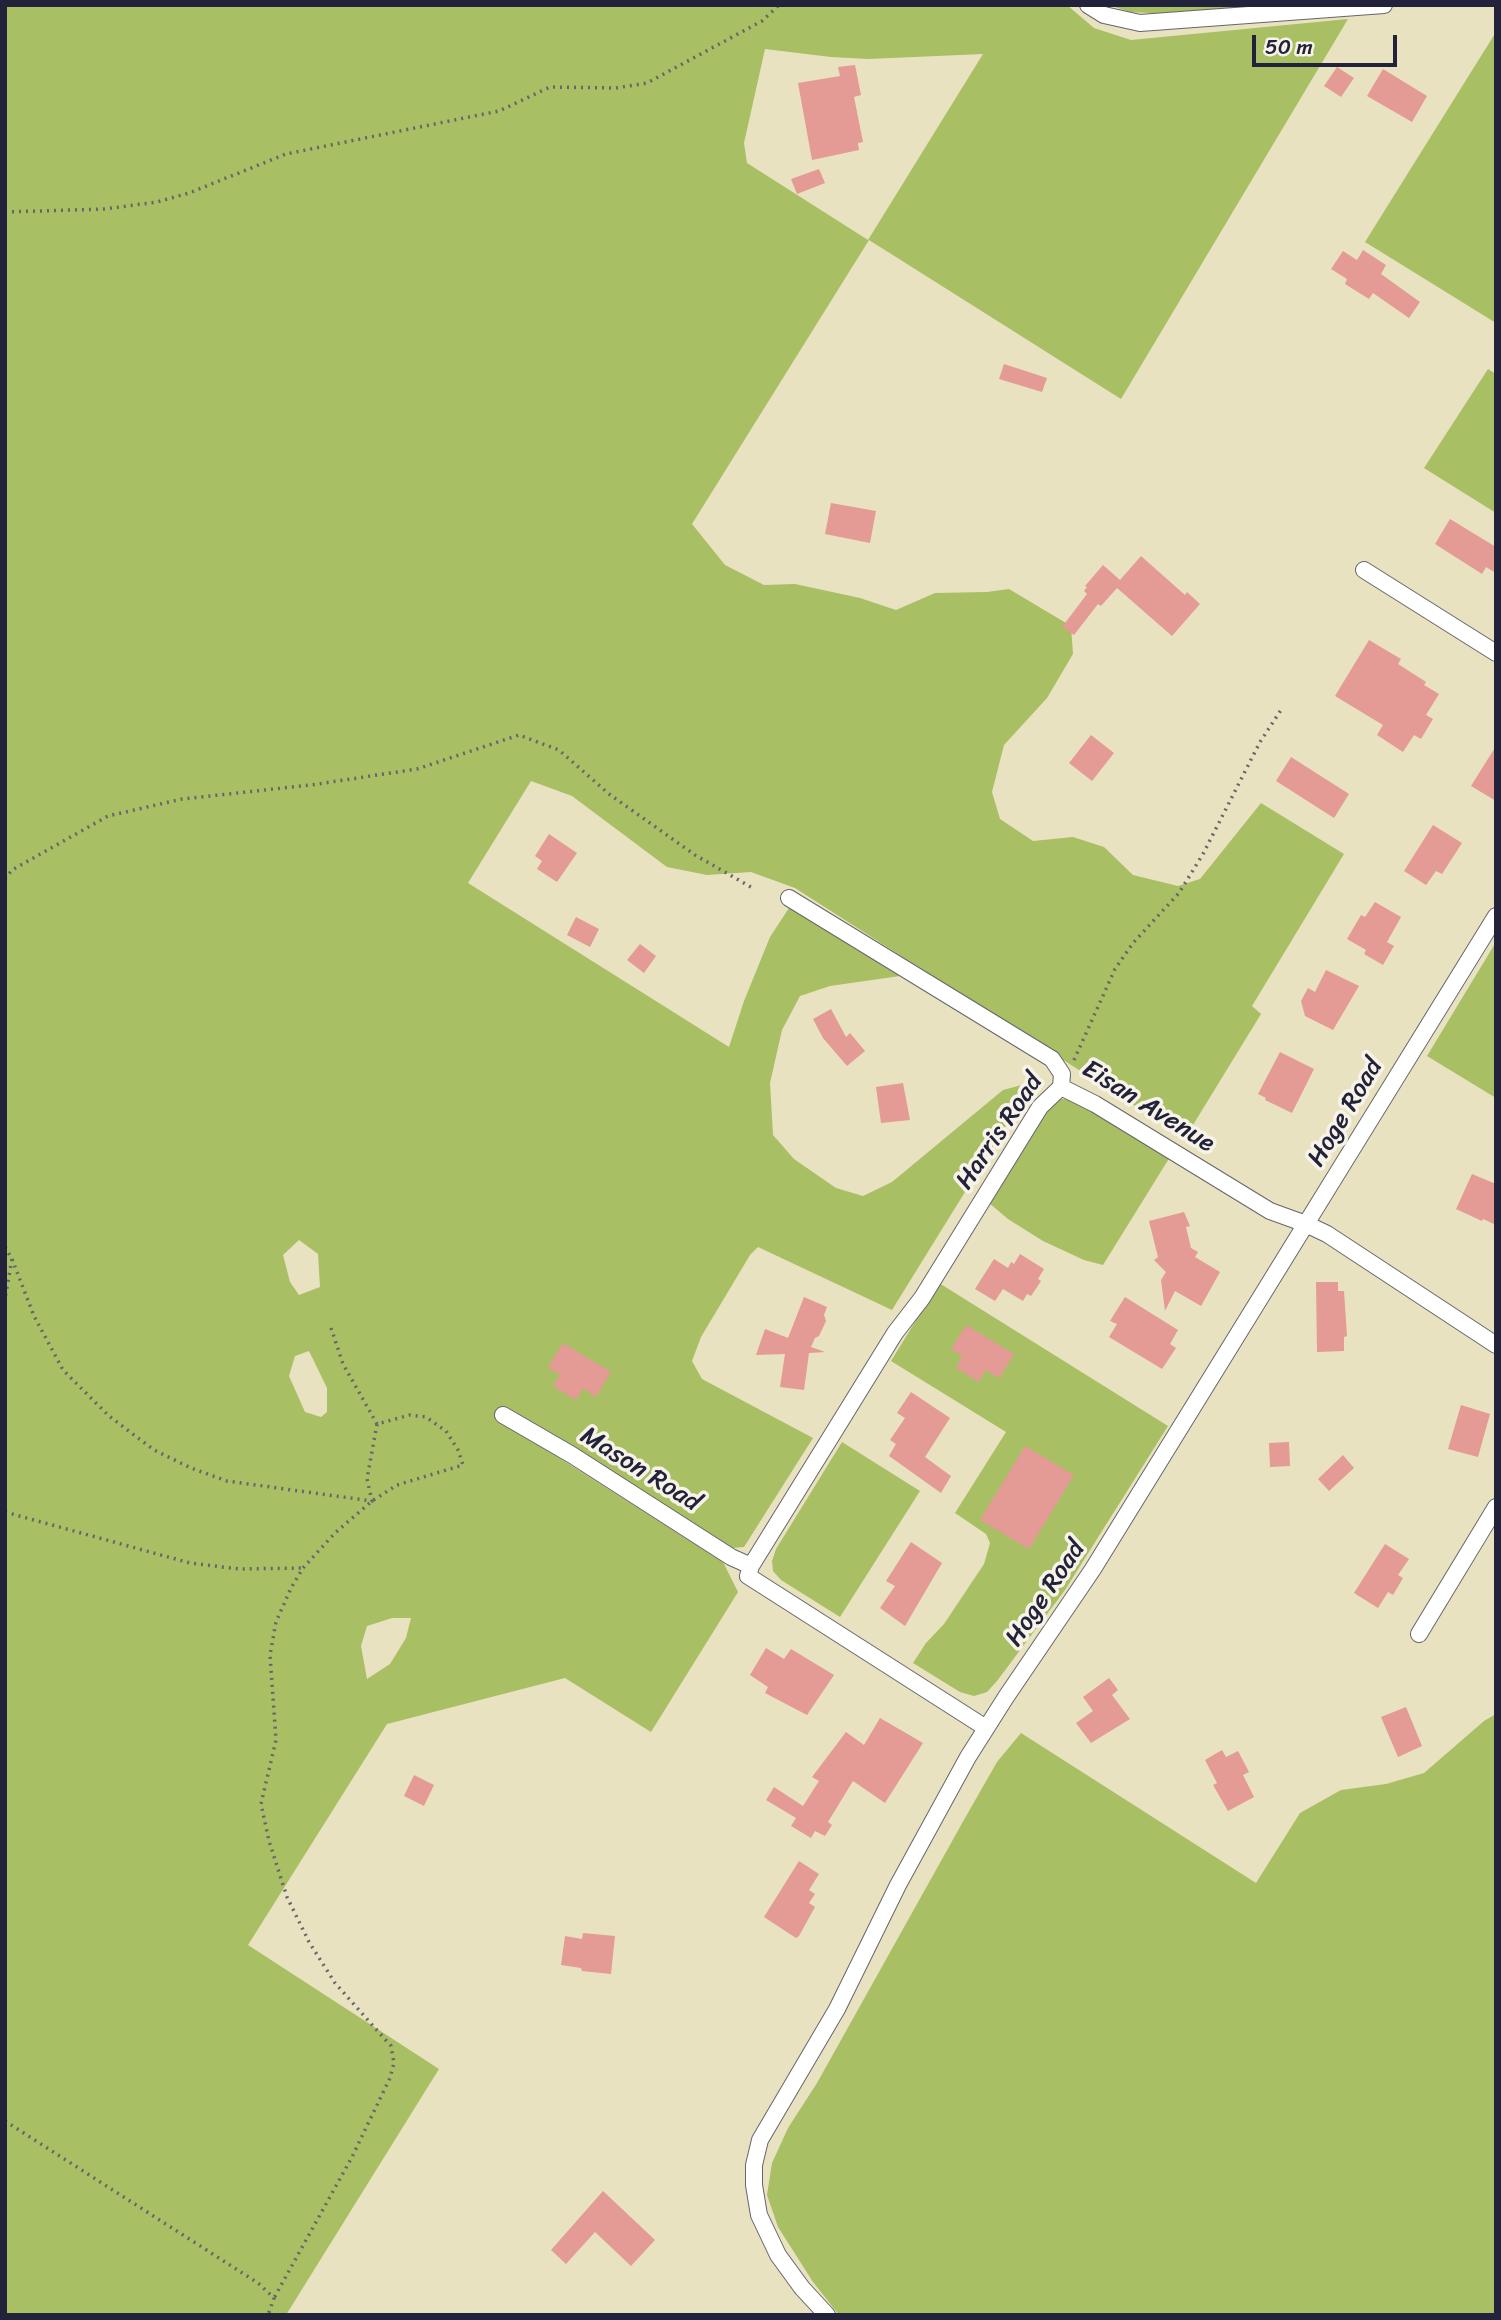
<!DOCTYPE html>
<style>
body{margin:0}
#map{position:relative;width:1501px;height:2320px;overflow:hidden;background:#e8e2c1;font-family:Sriracha,sans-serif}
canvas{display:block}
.frame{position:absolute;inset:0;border:7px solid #22223b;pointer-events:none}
.scale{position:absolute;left:1252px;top:35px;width:145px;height:32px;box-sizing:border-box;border:4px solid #22223b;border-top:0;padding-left:9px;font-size:21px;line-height:24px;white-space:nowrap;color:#22223b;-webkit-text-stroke:5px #f7f3e8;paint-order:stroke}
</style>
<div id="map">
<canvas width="1501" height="2320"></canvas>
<div class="frame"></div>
<div class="scale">50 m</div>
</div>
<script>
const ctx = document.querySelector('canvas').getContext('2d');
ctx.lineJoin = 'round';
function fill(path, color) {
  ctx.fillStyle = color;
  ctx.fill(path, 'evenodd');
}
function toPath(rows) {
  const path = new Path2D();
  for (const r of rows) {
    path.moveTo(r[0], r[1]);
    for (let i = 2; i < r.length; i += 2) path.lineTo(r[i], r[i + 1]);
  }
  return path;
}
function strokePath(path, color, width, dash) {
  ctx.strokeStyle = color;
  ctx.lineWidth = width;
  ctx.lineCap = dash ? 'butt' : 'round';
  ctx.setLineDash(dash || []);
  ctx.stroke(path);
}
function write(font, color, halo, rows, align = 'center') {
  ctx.font = font + ' Sriracha,sans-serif';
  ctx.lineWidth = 7;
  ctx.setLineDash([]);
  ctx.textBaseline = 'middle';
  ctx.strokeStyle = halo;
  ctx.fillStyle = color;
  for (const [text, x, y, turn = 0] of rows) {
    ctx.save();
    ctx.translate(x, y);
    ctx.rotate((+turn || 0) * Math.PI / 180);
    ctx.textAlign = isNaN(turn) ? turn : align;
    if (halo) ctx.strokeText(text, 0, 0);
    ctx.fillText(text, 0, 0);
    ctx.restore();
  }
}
fill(toPath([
 [5,5,1067,5,1094,28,1131,40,1348,19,1121,399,869,240,692,524,725,565,764,585,795,584,860,598,896,610,935,593,987,592,1009,589,1071,626,1073,654,1047,698,1004,745,992,792,1000,819,1033,841,1073,837,1104,847,1133,875,1178,886,1200,879,1261,803,1344,854,1252,1006,1261,1014,1185,1138,795,888,751,872,707,875,667,867,572,796,531,781,468,883,729,1047,744,1001,770,937,789,908,900,976,830,986,800,996,782,1030,770,1083,773,1135,794,1159,836,1188,863,1196,892,1182,1003,1090,1033,1082,892,1310,758,1247,750,1255,701,1337,692,1361,702,1379,813,1438,744,1547,732,1548,716,1539,498,1419,723,1562,738,1592,651,1732,565,1678,387,1724,248,1945,439,2069,286,2315,5,2315],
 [765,49,831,57,868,59,983,54,868,240,747,163,744,143],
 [299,1240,318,1254,320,1287,299,1295,290,1282,283,1255],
 [309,1351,327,1388,327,1412,321,1417,305,1412,289,1376,295,1356],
 [392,1618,411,1618,406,1638,390,1664,367,1679,361,1646,367,1626],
 [1109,5,1286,5,1171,14,1130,12],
 [1496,32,1496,323,1365,242],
 [1488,369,1496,374,1496,513,1424,468],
 [1496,942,1496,1098,1427,1056],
 [1055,1099,1072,1099,1170,1157,1103,1265,1084,1260,1043,1241,1008,1219,989,1203,1046,1108],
 [939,1283,1168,1426,1065,1590,997,1681,987,1692,974,1696,960,1692,913,1663,926,1643,944,1624,984,1564,990,1543,986,1534,955,1513,1006,1432,891,1361],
 [842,1442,920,1491,840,1617,781,1580,773,1571,772,1561,776,1549],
 [1496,1714,1496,2315,839,2315,813,2282,778,2227,767,2195,772,2163,788,2128,817,2083,965,1818,997,1762,1021,1733,1256,1883,1300,1813,1341,1790,1386,1784,1424,1773,1484,1721]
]), '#a8bf64');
fill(toPath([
 [855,65,861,95,854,97,863,142,858,143,859,150,812,160,798,83,840,76,838,67],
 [1337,67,1354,78,1341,97,1324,86],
 [1383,69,1427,96,1412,122,1367,96],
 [819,169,825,183,797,194,791,179],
 [1363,250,1386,265,1381,274,1420,302,1409,318,1373,293,1369,299,1345,284,1347,279,1331,269,1343,251,1357,260],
 [1004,364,1047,378,1042,392,999,379],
 [831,503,876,511,870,543,825,534],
 [1450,519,1496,547,1496,573,1486,567,1482,574,1435,544],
 [1141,556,1185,595,1187,592,1200,604,1172,636,1117,588,1101,606,1098,604,1074,635,1062,627,1087,594,1084,591,1087,587,1085,586,1103,565,1120,580],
 [1369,640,1401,659,1398,664,1426,682,1424,685,1439,694,1426,715,1433,719,1421,739,1414,735,1403,752,1377,735,1383,725,1335,696],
 [1091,735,1114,753,1092,781,1069,763],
 [1496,746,1496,801,1471,786],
 [1291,757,1349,794,1334,818,1276,781],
 [1433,825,1462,843,1442,874,1436,871,1426,885,1404,871],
 [549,834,577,853,557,882,537,869,542,861,535,856],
 [1375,902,1401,917,1387,942,1394,946,1383,965,1364,954,1366,950,1347,939,1361,915,1365,917],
 [576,917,599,929,590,947,567,935],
 [640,944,656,956,644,973,627,960],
 [1326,970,1359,986,1333,1030,1305,1016,1301,1001,1308,988,1315,992],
 [831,1009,846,1037,850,1033,865,1051,847,1066,823,1038,813,1019],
 [1280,1052,1314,1069,1292,1113,1265,1100,1266,1098,1258,1094],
 [903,1083,910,1120,881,1123,876,1087],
 [1472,1174,1496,1184,1496,1225,1483,1219,1482,1221,1456,1209],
 [1184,1212,1190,1226,1186,1227,1191,1248,1198,1252,1195,1257,1220,1272,1201,1306,1175,1291,1165,1311,1161,1280,1166,1272,1154,1260,1158,1257,1149,1221],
 [1020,1254,1044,1269,1038,1279,1041,1281,1031,1296,1027,1294,1023,1301,1003,1289,995,1301,975,1289,994,1259,1008,1268,1011,1262,1014,1264],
 [1316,1282,1338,1282,1338,1291,1344,1291,1347,1336,1344,1337,1344,1351,1317,1352],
 [804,1297,827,1307,824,1315,826,1321,819,1336,815,1338,811,1347,825,1352,809,1353,804,1390,780,1387,785,1354,756,1355,765,1329,788,1338],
 [1125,1297,1178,1330,1170,1344,1176,1348,1162,1369,1109,1337,1117,1324,1110,1321],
 [966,1325,1014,1354,999,1378,985,1370,979,1382,956,1368,962,1356,951,1349],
 [563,1343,611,1372,596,1397,583,1388,576,1400,553,1386,560,1375,548,1367],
 [911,1392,950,1418,925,1457,951,1476,941,1493,889,1456,896,1444,890,1440,905,1418,897,1413],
 [1461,1405,1490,1414,1478,1457,1448,1449],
 [1289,1442,1290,1466,1270,1467,1269,1443],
 [1025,1446,1074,1475,1029,1549,980,1520],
 [1343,1455,1354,1468,1329,1491,1318,1479],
 [911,1542,942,1563,905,1626,880,1608,895,1586,886,1581],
 [1385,1544,1409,1559,1398,1575,1403,1578,1393,1595,1388,1592,1378,1608,1354,1593],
 [766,1648,784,1659,791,1649,834,1675,807,1715,765,1693,768,1687,750,1675],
 [1109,1678,1118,1690,1112,1695,1130,1719,1091,1743,1076,1723,1093,1711,1083,1697],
 [1406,1707,1422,1746,1398,1757,1381,1717],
 [880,1718,923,1743,885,1803,853,1781,828,1822,832,1825,825,1836,815,1831,811,1838,791,1826,796,1818,766,1800,774,1787,803,1806,819,1781,812,1777,846,1732,864,1745],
 [1222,1750,1226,1757,1238,1751,1249,1772,1243,1775,1254,1797,1228,1811,1213,1785,1217,1783,1205,1760],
 [414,1775,434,1785,424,1806,404,1796],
 [799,1861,819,1874,809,1890,815,1894,809,1903,815,1907,799,1936,796,1938,764,1917],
 [583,1933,615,1936,611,1974,582,1971,581,1968,561,1965,565,1936,582,1939],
 [603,2191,655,2240,631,2266,595,2232,566,2264,551,2250]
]), '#e49a95');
const street = toPath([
 [1088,5,1104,15,1140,23,1384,5],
 [1364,570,1496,653],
 [789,898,1052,1059,1062,1074,1061,1087],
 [1061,1087,1095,1104,1270,1211,1306,1224,1327,1234,1496,1345],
 [503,1415,572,1455,731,1557,751,1566],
 [1419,1634,1496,1507],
 [986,1728,748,1576,751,1566,895,1333,922,1298,1040,1107,1061,1087],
 [827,2315,802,2288,778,2255,759,2215,754,2185,754,2165,760,2140,837,2009,898,1885,968,1757,1006,1697,1093,1569,1496,916]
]);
strokePath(street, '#67656a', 18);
strokePath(toPath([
 [5,212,105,209,157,202,189,193,286,154,499,111,550,87,616,88,647,83,762,21,779,5],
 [5,879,12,870,108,816,182,799,311,785,417,769,519,735,559,750,609,794,695,855,751,887],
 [1074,1060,1115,969,1133,943,1179,893,1203,854,1260,742,1281,710],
 [5,1247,12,1259,5,1299],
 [12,1259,34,1316,63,1370,109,1416,154,1450,191,1468,227,1481,372,1501,367,1479,377,1424,410,1415,426,1417,446,1431,458,1450,463,1465,397,1485,372,1501,335,1533,303,1568,291,1588,276,1622,270,1655,276,1740,261,1804,269,1841,287,1897,309,1942,335,1983,391,2046,394,2063,390,2078,352,2157,274,2298],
 [331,1328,343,1364,377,1424],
 [5,1512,190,1563,239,1569,303,1568],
 [5,2121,258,2283,274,2298,268,2315]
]), '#67656a', 3.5, [2, 5]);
strokePath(street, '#fff', 16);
write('26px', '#22223b', '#f7f3e8', [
 ["Eisan Avenue",1148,1107,32],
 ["Hoge Road",1346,1113,-59],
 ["Harris Road",1000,1132,-56],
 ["Mason Road",640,1470,32],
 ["Hoge Road",1046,1594,-56]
]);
</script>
